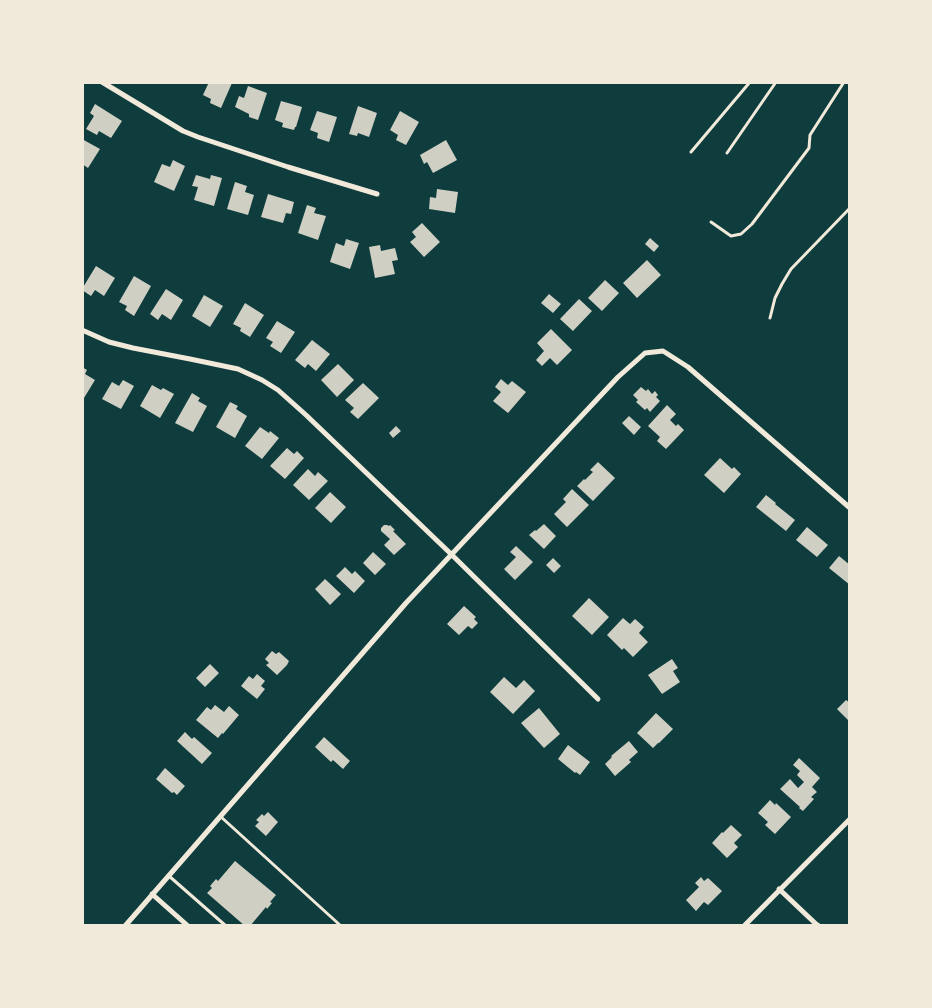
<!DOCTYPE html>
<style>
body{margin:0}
#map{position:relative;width:932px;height:1008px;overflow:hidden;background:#0f3d3e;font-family:"Times New Roman",serif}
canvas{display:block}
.frame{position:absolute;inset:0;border:84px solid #f1e9da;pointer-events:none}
</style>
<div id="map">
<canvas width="932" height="1008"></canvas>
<div class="frame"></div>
</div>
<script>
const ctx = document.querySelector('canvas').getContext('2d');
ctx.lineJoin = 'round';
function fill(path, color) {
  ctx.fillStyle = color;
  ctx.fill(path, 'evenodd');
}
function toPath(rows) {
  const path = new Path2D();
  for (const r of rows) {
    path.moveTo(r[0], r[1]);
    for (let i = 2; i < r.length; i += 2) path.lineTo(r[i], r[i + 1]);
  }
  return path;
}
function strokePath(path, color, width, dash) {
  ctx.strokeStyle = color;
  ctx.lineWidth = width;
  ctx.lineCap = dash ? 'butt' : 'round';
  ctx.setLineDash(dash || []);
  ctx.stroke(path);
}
fill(toPath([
 [209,82,232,83,221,108,210,103,211,99,203,95],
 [248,86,267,93,258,120,249,117,249,114,235,107,239,96,244,98],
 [281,101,302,107,296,127,295,127,294,130,282,127,283,123,275,120],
 [95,104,122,121,111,138,99,131,97,135,86,129,94,116,90,113],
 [358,106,377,113,369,137,358,133,357,136,349,134],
 [317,111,337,117,329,142,317,138,318,133,310,130],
 [400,111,419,122,406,145,396,140,398,135,390,130],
 [82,139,100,149,88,168,82,164],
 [446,140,457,160,433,173,427,162,424,164,420,155],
 [173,160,185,166,174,191,154,182,162,164,170,167],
 [196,175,210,179,211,175,222,178,214,206,194,200,198,187,192,186],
 [235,182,247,186,245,192,254,195,248,215,227,209],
 [437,189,458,192,455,213,429,209,430,197,436,198],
 [268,194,294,202,291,214,286,213,283,223,261,217],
 [307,205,316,208,314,213,326,216,318,240,298,233],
 [422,223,440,242,424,257,410,242,416,237,412,232],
 [650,238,659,246,654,252,645,244],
 [346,239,359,243,350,269,330,262,336,243,344,246],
 [380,245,381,251,395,248,398,260,392,261,395,274,375,278,369,247],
 [647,260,661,275,637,298,623,283],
 [96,266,115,278,104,296,95,290,91,296,82,290,82,289],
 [134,276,151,286,134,316,125,310,127,306,119,302],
 [605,280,619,293,602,311,588,298],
 [166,289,183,300,171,320,162,314,158,320,150,314],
 [549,294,561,304,553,313,541,303],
 [204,295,223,306,210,327,192,316],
 [579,299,592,311,573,331,560,319],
 [245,303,264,315,250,337,240,331,241,328,233,324],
 [277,321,295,332,281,353,270,346,273,342,266,338],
 [551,329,572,350,557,365,550,358,542,366,536,360,544,351,537,343],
 [312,340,330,354,316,371,308,364,305,368,295,360],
 [338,364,354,380,337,397,321,380],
 [82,367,87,370,85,374,95,380,84,398,82,397],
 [501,379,508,385,512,381,526,392,508,413,493,401,501,392,495,387],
 [123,380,134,386,121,409,102,399,112,382,119,386],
 [363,383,379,398,358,419,350,412,354,408,345,400],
 [152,385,161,390,163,388,174,394,160,418,140,406],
 [641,387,646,391,648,389,652,394,655,391,658,395,656,397,660,401,650,412,647,408,645,410,636,402,638,400,633,395],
 [192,393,200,398,198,401,207,406,193,432,175,423],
 [230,402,238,406,236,409,247,416,235,438,216,427],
 [667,405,676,414,670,420,676,426,678,424,684,430,666,449,657,441,660,437,648,426],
 [629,416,641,427,634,435,622,423],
 [396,426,401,431,393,438,389,433],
 [260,427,269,433,270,431,279,438,262,459,245,446],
 [287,448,294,454,297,451,304,458,285,479,270,466],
 [720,458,732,469,734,467,741,474,724,493,704,475],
 [598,462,615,478,593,501,577,486,584,479,585,480,593,472,590,470],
 [308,469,315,476,318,472,328,481,309,500,293,485],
 [572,489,589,505,567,527,554,514,566,502,563,499],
 [330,492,346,507,331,523,315,508],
 [766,495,776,503,775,504,795,520,786,531,756,507],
 [544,524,556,536,544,549,529,535,535,530,536,531],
 [384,525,387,525,389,526,390,525,395,530,393,531,406,544,394,555,384,545,390,539,381,531,381,528],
 [807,527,828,545,817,557,796,540],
 [516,546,533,562,515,580,504,569,516,557,510,552],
 [373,552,386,564,375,575,363,563],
 [839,556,850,565,850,585,829,568],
 [553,558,561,566,554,573,546,565],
 [345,567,352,574,355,571,365,581,354,593,336,576],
 [325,579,341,594,330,605,315,589],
 [589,598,609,617,592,635,572,616],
 [464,606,476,617,474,619,478,623,472,629,468,626,459,635,447,624],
 [623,618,630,624,635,619,644,627,639,633,648,642,633,657,624,648,622,650,607,635],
 [272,651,276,654,279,652,289,661,287,665,277,675,266,665,269,663,265,659],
 [672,659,678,668,673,671,680,682,662,694,648,675],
 [210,664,219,673,205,687,196,678],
 [257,674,265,681,261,686,265,689,257,699,241,686,249,676,253,679],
 [504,677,516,688,524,680,535,691,513,714,490,692],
 [846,700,850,703,850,722,837,709],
 [215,705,224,712,229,706,239,715,223,734,222,733,218,738,196,720,207,707,211,710],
 [539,708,560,734,544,748,521,723],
 [656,713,673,729,659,743,658,743,653,748,637,733],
 [185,732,192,739,194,737,212,753,202,764,177,741],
 [324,737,350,761,343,769,333,760,331,762,315,747],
 [629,741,638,752,629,760,631,762,615,776,605,764,612,757,611,756],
 [568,745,590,762,580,775,576,772,575,773,558,759],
 [799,758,820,778,812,787,817,792,811,797,814,799,803,811,799,808,800,807,780,789,790,779,798,788,804,782,797,775,800,771,793,765],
 [165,768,185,786,177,795,174,792,172,793,156,779],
 [770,800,775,805,776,803,791,817,775,834,765,825,768,822,758,813],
 [268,812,278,822,266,836,255,826,259,822,256,820,262,814,264,816],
 [731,825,742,835,734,843,738,847,727,858,712,843,722,832,723,833],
 [235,861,276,895,270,902,272,903,267,909,266,907,250,926,245,926,207,893,212,888,210,886,216,879,218,881],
 [701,877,704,881,708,878,722,891,708,905,704,902,696,911,686,900,699,887,695,883]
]), '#cfcfc3');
strokePath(toPath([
 [691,152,750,82],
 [727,153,776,82],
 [711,222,731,236,741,234,752,224,809,148,810,135,844,82],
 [770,318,775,298,782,284,791,269,850,208],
 [220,816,341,926],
 [169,876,226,926]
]), '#f1e9da', 3);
strokePath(toPath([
 [102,82,183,131,198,137,288,167,377,194],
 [82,330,109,342,133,348,190,359,238,369,262,380,278,390,306,415,451,554,598,699],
 [779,889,816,924,819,926],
 [152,894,188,926],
 [125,926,406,603,618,377,645,353,663,351,688,367,850,508],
 [744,926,850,819]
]), '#f1e9da', 5);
</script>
